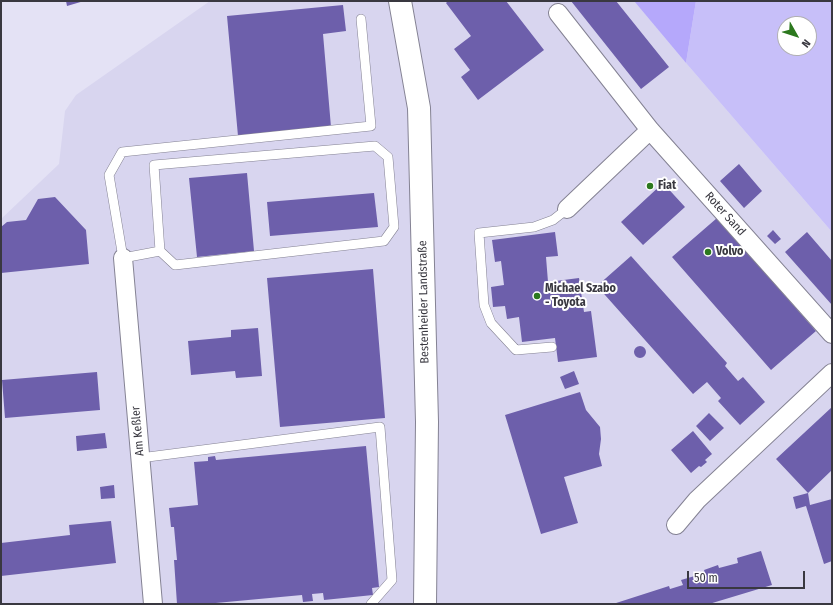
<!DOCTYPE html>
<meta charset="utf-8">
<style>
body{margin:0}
#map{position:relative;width:833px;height:605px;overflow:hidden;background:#e4e2f5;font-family:"Fira Sans Condensed",sans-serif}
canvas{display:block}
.frame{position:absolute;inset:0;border:2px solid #393840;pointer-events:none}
.north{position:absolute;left:777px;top:16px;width:40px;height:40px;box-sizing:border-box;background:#fff;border:1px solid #b0afb3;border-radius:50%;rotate:129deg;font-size:11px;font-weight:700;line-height:16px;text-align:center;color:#393840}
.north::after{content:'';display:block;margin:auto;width:14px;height:18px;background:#2c781e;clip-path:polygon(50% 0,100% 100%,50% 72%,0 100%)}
.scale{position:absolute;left:687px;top:571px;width:118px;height:18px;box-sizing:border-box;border:2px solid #393840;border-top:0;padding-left:5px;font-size:12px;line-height:14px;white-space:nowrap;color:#393840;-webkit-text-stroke:3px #fff;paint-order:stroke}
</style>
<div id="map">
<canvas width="833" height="605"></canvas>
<div class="frame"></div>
<div class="north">N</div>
<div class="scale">50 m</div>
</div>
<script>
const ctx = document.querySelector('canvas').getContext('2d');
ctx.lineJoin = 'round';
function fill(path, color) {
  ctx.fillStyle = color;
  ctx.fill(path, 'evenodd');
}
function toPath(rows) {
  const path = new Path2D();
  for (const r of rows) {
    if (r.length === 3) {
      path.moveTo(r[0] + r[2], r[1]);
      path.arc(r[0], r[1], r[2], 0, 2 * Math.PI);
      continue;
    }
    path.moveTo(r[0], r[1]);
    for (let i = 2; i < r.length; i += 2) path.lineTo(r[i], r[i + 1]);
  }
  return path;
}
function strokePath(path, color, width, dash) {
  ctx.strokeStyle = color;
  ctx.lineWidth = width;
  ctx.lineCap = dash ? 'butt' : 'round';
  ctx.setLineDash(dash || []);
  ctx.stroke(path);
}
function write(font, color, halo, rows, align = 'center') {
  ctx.font = font + ' "Fira Sans Condensed",sans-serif';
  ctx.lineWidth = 4;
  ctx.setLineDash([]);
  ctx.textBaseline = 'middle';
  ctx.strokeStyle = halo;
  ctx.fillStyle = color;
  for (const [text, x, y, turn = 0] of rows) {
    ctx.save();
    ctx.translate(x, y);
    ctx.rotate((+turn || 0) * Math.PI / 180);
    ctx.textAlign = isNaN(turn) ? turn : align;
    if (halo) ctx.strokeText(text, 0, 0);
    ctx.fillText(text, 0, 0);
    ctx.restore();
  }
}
fill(toPath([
 [210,1,634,1,686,63,832,232,832,604,1,604,1,219,59,164,65,111,76,95]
]), '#d8d5ef');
fill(toPath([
 [696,1,832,1,832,232,686,63],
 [785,24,809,24,809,48,785,48]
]), '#c7bff9');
fill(toPath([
 [634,1,696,1,686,63]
]), '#b5a8fb');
fill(toPath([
 [66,1,84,1,67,6],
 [448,1,506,1,544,50,478,100,461,77,470,70,454,49,471,36,446,3],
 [571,1,616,1,669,67,641,89],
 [343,5,346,31,323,34,331,127,238,136,227,16],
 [739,164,762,191,744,208,720,181],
 [247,173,254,251,197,257,189,178],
 [663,183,685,207,643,245,621,222],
 [374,193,378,227,270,236,267,202],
 [55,197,86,230,89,264,1,273,1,227,7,222,26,220,38,199],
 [717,218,816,331,771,370,672,257],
 [773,230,781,239,775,244,767,236],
 [555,232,558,256,546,257,548,282,579,278,584,312,591,311,597,357,558,362,555,338,522,342,519,317,507,319,505,306,493,307,491,287,504,285,501,261,495,262,492,240],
 [807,232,832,261,832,305,785,252],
 [631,256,727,363,725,366,738,381,743,377,765,402,740,425,718,401,721,398,707,382,693,394,597,286],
 [373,269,385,418,280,427,267,278],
 [258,328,262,376,236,378,235,371,191,375,188,341,231,337,231,330],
 [640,352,6],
 [574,371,579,384,565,389,560,377],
 [97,372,100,410,5,418,2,380],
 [580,392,586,410,600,427,601,439,599,454,602,466,564,477,578,523,541,534,505,415],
 [832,407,832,470,808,493,776,459],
 [709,413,724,428,710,441,696,426],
 [693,431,712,454,705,460,707,462,701,467,699,466,691,473,671,450],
 [105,433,107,448,77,451,76,436],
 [366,446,379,587,372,588,373,595,324,600,323,593,312,594,313,601,303,602,302,595,205,604,177,604,174,560,177,560,174,527,171,527,169,508,198,505,194,462,208,461,208,457,215,456,216,460],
 [114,485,115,498,101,499,100,487],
 [808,493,810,505,832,499,832,561,824,564,806,506,796,509,793,497],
 [111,521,116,563,1,576,1,543,70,535,69,525],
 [761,551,772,585,709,604,613,604,669,586,670,589,683,585,681,580,705,573,704,570,718,565,719,568,738,563,737,558]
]), '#6d5fab');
const service = toPath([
 [160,251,154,165,375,146,388,157,394,227,384,241,175,265,160,251,123,258,109,175,122,152,371,126,361,19],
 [552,347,516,350,491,323,484,305,479,233,534,227,553,220,567,209],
 [140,458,380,427,392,580,371,604]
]);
const minor = toPath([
 [558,13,650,130,832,334],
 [567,209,650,130],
 [123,258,153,604],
 [676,525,697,500,832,373]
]);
const secondary = toPath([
 [400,1,419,108,427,422,425,604]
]);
strokePath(service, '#848293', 10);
strokePath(minor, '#848293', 20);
strokePath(secondary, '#848293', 24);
strokePath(service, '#fff', 9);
strokePath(minor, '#fff', 18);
strokePath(secondary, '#fff', 22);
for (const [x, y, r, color] of [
 [650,186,4,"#2c781e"],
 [708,252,4,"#2c781e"],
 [537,296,4,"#2c781e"]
]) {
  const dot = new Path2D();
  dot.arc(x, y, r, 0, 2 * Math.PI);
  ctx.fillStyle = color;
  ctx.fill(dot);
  strokePath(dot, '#fff', 1.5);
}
write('bold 12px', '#393840', '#fff', [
 ["Fiat",658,186],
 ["Volvo",716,252],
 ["Michael Szabo",545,289],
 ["- Toyota",545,303]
], 'left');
write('12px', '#393840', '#fff', [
 ["Roter Sand",725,214,48],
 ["Bestenheider Landstraße",424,302,-91],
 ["Am Keßler",138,431,-95]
]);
</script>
